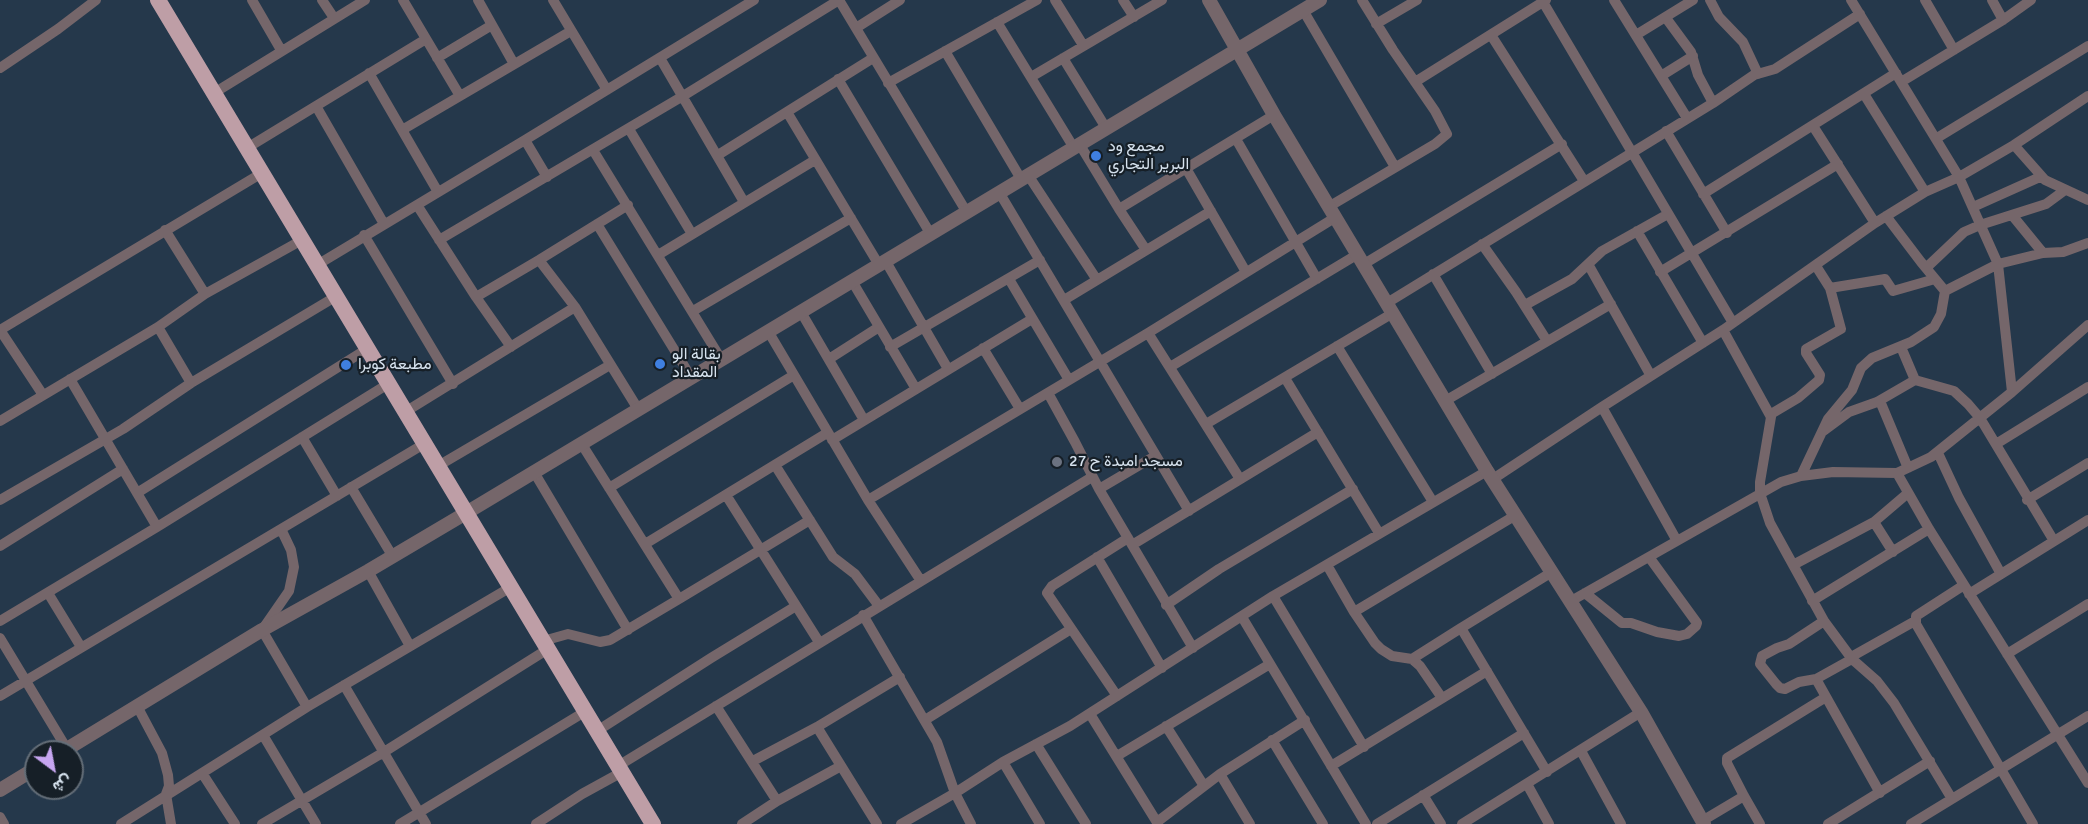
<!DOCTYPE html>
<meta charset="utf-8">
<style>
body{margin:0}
#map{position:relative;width:2088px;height:824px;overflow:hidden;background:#25384b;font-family:Signika,Vazirmatn,sans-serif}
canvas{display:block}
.north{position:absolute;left:24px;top:740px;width:60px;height:60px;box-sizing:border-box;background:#161f27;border:2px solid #636d77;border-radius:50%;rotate:148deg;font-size:16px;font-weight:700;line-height:24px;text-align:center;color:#d7e3ef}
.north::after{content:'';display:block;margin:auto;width:21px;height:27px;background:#c6a6f0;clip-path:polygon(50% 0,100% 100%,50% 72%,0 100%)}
</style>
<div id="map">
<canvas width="2088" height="824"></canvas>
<div class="north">ش</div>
</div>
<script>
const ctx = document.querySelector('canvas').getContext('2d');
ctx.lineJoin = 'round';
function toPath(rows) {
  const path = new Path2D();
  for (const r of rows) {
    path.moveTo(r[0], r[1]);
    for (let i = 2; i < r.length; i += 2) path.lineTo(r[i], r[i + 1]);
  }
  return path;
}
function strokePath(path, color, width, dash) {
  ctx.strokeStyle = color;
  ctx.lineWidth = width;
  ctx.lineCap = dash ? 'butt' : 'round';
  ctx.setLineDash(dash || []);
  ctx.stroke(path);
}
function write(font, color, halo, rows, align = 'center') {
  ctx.font = font + ' Signika,Vazirmatn,sans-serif';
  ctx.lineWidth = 4.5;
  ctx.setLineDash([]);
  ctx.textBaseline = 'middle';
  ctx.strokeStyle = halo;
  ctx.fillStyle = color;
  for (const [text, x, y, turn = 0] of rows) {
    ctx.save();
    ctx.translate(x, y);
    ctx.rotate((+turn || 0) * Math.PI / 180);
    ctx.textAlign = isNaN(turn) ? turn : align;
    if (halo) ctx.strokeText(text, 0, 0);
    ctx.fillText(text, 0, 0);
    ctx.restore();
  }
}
strokePath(toPath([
 [252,0,281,50],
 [322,0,334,18],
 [403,0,460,96],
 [478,0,514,64],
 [553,0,607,90],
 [839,0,966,211],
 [1055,0,1083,45],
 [1123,0,1134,17],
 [1614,0,1687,118],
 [1710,0,1719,17,1743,42,1758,74],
 [1851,0,1959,177,1998,264,2012,392],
 [1925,0,1954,50],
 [1992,0,2003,20],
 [1543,2,1733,323],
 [1303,10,1395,167],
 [1666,18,1691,52,1698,75,1713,103],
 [997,22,1074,148],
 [1376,24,1417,0],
 [856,28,900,0],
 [1491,35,1584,181],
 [1636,35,1693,0],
 [945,51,1021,179],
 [437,58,492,25],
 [660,58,744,202],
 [1063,58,1106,128],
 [0,68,58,29,96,0],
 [369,73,438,192],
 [1661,76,1693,56],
 [1031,77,1162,0],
 [838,79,930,233],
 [1415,82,1546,0],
 [1901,82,2003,20,2031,0],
 [888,83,1037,0],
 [214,93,365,0],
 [1864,94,1925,192],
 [316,106,384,224],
 [787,112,879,265],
 [1813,126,1875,223],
 [629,129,692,234],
 [402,130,571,31],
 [1666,131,1727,233],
 [1937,138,2088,46],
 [1236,139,1317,279],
 [525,140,547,177],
 [1080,145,1119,209,1274,115],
 [2014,145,2045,180,2088,200],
 [247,148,426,39],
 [593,150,721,359],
 [718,155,873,58],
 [1187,170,1246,272],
 [1028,175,1097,280],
 [999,192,1189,511],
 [1703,194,1896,73],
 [417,205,476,297,511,347],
 [1330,206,1435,144,1447,134,1435,111,1393,50,1362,0],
 [1973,207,2040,177],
 [1119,209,1146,250],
 [2012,215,2043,253],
 [1886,216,1921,262,1945,291,1998,264,2043,253,2063,252,2088,243],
 [597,224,691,377],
 [165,230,205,294],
 [1637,231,1703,343],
 [364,235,453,384],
 [439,240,683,96,839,0],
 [1482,244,1516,292,1547,341],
 [658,255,815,160],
 [539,260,575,307,638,409],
 [885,260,948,369],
 [1364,264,1562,144],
 [1588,264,1651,376],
 [317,265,525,140,754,0],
 [1926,268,1964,232,1980,225,2046,204,2065,190],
 [1660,272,1838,164],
 [1433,274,1492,374],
 [1009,279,1069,380],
 [852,281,916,389],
 [1830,288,1885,279,1893,291,1935,279],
 [476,297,539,260,628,205],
 [1064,300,1211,211],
 [1387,303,1713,103,1754,75,1775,69,1860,14],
 [1525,305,1572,279,1602,251,1668,214],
 [693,311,851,218],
 [801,312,864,420],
 [158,327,191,383],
 [0,330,262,173],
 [0,330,43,395],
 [1723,330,1771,417,1760,482,1760,493,1770,523,1824,621,1852,659,1877,681,1894,703,1952,799],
 [768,331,868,500,921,581],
 [1148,333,1240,479],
 [1337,346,1433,502],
 [890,347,1040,260],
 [1901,347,1915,380,1954,391,1968,404,1980,418,2054,541],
 [983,348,1020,409],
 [829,359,879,327],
 [1170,367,1358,254],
 [1285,378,1379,533],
 [70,379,157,527],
 [1048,393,1075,442,1099,489,1193,648],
 [1445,401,1611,304],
 [1880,401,1908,468],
 [1602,407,1677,541],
 [405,412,575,307],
 [1771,414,1798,398,1819,380,1820,375,1806,353,1806,349,1841,329,1830,288,1816,266],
 [0,421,158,327,205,294,302,240],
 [1206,424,1393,313],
 [1822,432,1849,412,1877,402,1915,380],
 [302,437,337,496],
 [832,440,1032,319],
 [581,443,679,599,810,520],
 [1996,444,2088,387],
 [1938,453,1959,498,2001,574],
 [775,465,833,557,855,574,879,606],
 [438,466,610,365],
 [534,472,628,630],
 [1897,473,1929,529,2088,783],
 [1801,476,1828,419,1852,390,1861,368,1872,358,1911,342,1934,327,1941,314,1945,291],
 [1493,479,1602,407,1723,330,1875,223,1925,192,1959,177,2014,145,2088,96],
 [351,487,393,557],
 [609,488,794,375],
 [1099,489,1155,456],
 [137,493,367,349],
 [726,495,819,642],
 [0,500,123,429,191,383,335,297],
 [868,500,1148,333,1336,217],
 [2027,500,2088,463],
 [1874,522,1908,493],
 [281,529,291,550,294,567,289,591,262,630,307,707],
 [645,544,827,433],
 [1132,545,1318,432],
 [0,546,123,469],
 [1097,557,1162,668],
 [1327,565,1354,612,1375,643,1381,649,1392,656,1412,659,1461,628],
 [1793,565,1874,522,1893,552],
 [368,571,410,646],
 [1964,585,1916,616,1916,624,2033,824],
 [48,593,81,647],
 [1585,593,1622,623,1631,623,1657,632,1679,636,1687,634,1696,626,1697,623,1649,557],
 [1969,594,2088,520],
 [1273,596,1364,747],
 [1571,601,1781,482,1801,476,1833,472,1897,473,1931,457,2012,392,2088,325],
 [1812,601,1929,529],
 [1166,605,1219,569,1353,489],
 [1354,612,1516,515],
 [863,615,937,742,955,793,971,824],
 [1242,617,1366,824],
 [0,621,157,527,388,384],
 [1824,621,1789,644,1777,648,1762,656,1760,664,1776,684,1780,688,1785,689,1799,682,1816,679,1852,659],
 [0,638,67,749],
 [543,641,568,634,600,642,610,640,679,599],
 [2007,654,2088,604],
 [1851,657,1915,621],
 [1412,659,1420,666,1442,698],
 [1816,679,1880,793],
 [344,685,426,824],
 [0,696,424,444],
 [1117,696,1047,593,1052,586,1128,538],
 [137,706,162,753,168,775,169,786,166,794,171,824],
 [716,706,777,801],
 [1090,714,1158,824],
 [925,720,1071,629],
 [1166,726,1204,786],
 [817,727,877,824],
 [597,731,711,658,796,606],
 [263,735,316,824],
 [1272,740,1323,824],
 [1036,744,1086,824],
 [1581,751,1621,824],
 [1117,756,1270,664],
 [753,761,817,727,900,677],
 [1003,762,1040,824],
 [618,766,1092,477],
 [1331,766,1487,671],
 [1547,772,1461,628,1552,572],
 [202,773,235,824],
 [1220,774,1250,824],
 [1527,784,1549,824],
 [1423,795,1441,824],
 [0,817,4,824],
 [1702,821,1744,796],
 [1157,822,1220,774,1305,720],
 [121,824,307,707,511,587],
 [262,824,384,752,548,649],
 [400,824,586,711],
 [536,824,582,794,622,772],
 [742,824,777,801,841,766],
 [901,824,955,793,1003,762,1070,726,1273,596,1487,471],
 [1377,824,1524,733],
 [1462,824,1641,712],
 [1760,824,1744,796,1727,763,1727,758,1826,697],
 [1828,824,1930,761],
 [1911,824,2088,716]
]), '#75666a', 10);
strokePath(toPath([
 [1209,0,1274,115,1487,471,1641,712,1704,824],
 [62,752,262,630,368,571,466,513,1320,0],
 [0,790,36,768]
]), '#75666a', 14);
strokePath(toPath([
 [158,0,653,824]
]), '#be9ea6', 16);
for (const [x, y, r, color] of [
 [1096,156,6,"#3f7fe0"],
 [660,364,6,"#3f7fe0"],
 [346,365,6,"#3f7fe0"],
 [1057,462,6,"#6b7280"]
]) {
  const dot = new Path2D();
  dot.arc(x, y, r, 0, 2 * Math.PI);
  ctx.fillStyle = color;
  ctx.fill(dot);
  strokePath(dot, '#161f27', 2);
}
write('16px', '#d7e3ef', '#161f27', [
 ["مجمع ود",1108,147],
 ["البرير التجاري",1108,165],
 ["بقالة الو",672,355],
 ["المقداد",672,373],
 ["مطبعة كوبرا",358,365],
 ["مسجد امبدة ح 27",1069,462]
], 'left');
</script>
